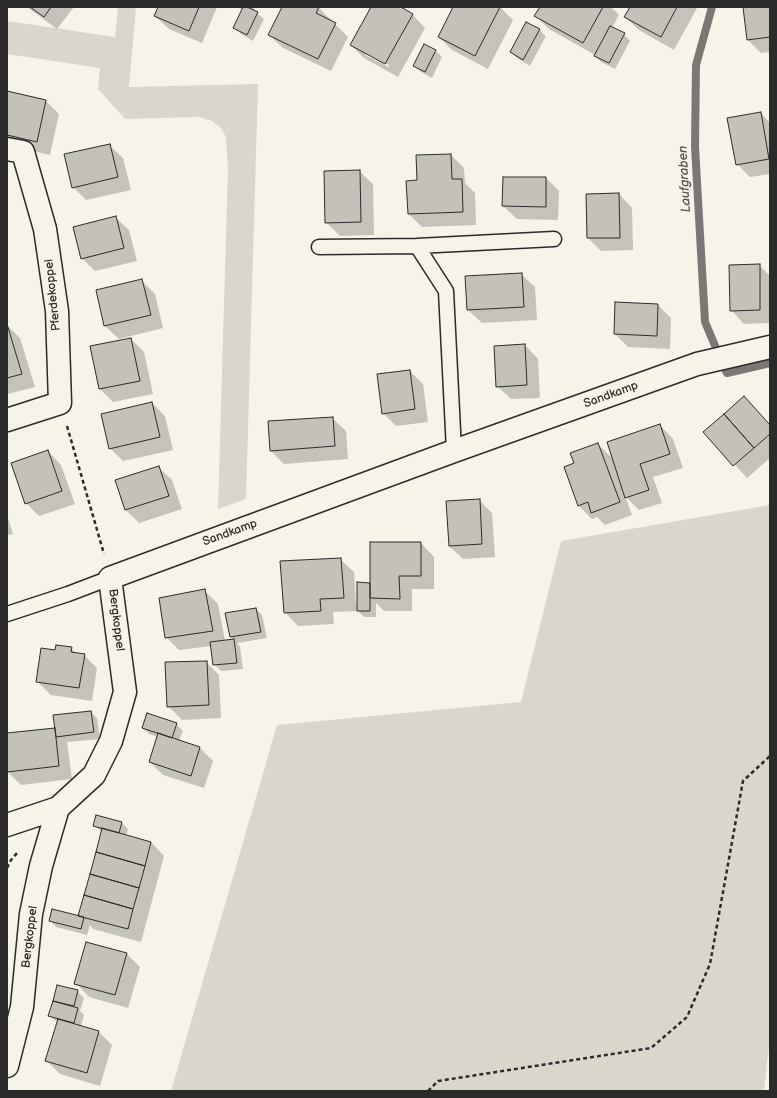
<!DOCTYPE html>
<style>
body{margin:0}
#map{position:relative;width:777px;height:1098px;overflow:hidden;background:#f7f3e8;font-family:"Balsamiq Sans",sans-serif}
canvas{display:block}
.frame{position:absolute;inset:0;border:8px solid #2b2b2b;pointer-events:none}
</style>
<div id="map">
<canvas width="777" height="1098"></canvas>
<div class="frame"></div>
</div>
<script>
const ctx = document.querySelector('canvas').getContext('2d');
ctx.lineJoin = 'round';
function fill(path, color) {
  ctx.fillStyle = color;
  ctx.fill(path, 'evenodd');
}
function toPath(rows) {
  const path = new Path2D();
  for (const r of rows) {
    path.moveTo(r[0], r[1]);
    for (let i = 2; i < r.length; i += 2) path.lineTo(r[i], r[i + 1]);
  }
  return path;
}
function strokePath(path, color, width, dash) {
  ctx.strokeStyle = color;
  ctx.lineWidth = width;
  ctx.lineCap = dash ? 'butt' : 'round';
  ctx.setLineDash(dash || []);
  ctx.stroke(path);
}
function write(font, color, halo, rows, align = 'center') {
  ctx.font = font + ' "Balsamiq Sans",sans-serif';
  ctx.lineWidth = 3;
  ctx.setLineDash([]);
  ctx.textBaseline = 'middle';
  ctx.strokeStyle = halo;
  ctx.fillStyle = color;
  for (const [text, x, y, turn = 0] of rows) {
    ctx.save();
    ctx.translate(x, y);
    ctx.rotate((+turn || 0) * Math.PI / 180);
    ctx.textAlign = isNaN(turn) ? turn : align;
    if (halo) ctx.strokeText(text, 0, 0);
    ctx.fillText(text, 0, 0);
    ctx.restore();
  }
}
fill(toPath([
 [118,7,136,7,129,87,258,84,246,499,218,509,228,168,226,137,220,127,212,121,199,117,125,119,98,89,100,68,7,54,7,21,115,37],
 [770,505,770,1036,764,1091,171,1091,277,725,521,702,561,541]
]), '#dad6cc');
fill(toPath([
 [27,7,74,7,57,29],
 [159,7,217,7,202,43,169,29,155,16],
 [236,7,255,7,254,11,264,19,253,41,241,34,234,28,243,10],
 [283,7,318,7,348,37,331,71,283,48,269,35],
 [372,7,399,7,412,14,425,28,398,77,364,58,351,45],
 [365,52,390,66,389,67,365,55],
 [454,7,500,7,513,20,488,69,452,50,439,37],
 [541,7,611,7,619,15,612,28,624,34,630,41,615,69,601,62,595,55,549,29,536,16],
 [631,7,696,7,697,8,674,50,639,30,625,17],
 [744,7,770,7,770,52,761,53,748,40],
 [539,30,546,36,530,66,517,58,511,52],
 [436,51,442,57,432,78,421,72,415,66],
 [7,92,46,101,59,114,50,155,7,145],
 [761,113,770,123,770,174,750,177,737,164],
 [109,145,123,158,131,190,86,200,73,187],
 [451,155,464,168,465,183,475,193,476,225,422,227,409,214,418,181],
 [359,171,373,184,374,235,340,236,326,222],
 [546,178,559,191,558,220,517,219,503,206],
 [619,194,632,208,633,250,601,251,588,238],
 [115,217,129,230,137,261,95,271,82,258],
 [759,265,770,276,770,323,744,324,731,310],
 [521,274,535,287,537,320,482,323,468,310],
 [142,281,155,294,163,328,119,339,105,326],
 [658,305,671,318,670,349,628,347,615,334],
 [7,325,20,338,35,387,8,394,7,393],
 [131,339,144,352,153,394,113,402,100,389],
 [525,345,538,359,540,398,511,399,497,386],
 [410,371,423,384,428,422,396,426,383,413,378,375],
 [744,397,770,425,770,458,747,478,705,432],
 [152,403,165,416,173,450,123,461,110,448],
 [332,418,346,431,348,459,284,464,271,451],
 [660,425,673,439,683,468,653,477,662,503,639,510,625,496,632,515,605,525,597,517,592,519,579,506,576,464,598,444,614,460],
 [48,451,61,465,75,504,39,516,26,503],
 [158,467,172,480,182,509,139,523,126,510,116,481],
 [479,500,492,513,495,557,463,559,449,546],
 [7,515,13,534,7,535],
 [421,543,434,557,434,589,412,589,412,611,384,611,376,603,376,617,364,617,356,609,356,611,333,612,334,624,298,626,285,612,340,559,354,572,356,605,358,605],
 [205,591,218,604,225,641,234,640,231,637,256,609,262,615,267,638,237,643,240,647,243,669,221,671,214,664,212,646,179,650,166,637],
 [71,648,77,654,84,655,97,668,92,701,51,695,37,681,56,651],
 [206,662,219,675,221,718,182,720,168,706],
 [91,712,97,718,100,739,67,742,72,779,21,785,8,772,7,734,56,729],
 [176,724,183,731,179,741,200,748,213,761,204,788,163,775,150,762,158,737,149,734,143,728],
 [122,823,128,829,126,836,151,842,164,856,141,942,93,929,90,925,87,935,56,927,50,920,82,918,102,832,94,825],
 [127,954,140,967,128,1008,89,997,76,983],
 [58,986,77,991,84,998,80,1011,84,1015,81,1026,99,1032,112,1045,100,1086,60,1074,47,1061,58,1023,50,1016]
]), '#0003');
strokePath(toPath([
 [712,7,696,65,695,147,705,322,716,348],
 [723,365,727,373,770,363]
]), '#7a7874', 8);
const building = toPath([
 [30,7,51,7,44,17,30,7],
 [158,7,199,7,189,31,154,16,158,7],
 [243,7,247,7,258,12,247,35,233,28,243,7],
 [282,7,319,7,316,13,336,23,318,59,268,35,282,7],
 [371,7,401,7,413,14,385,64,350,45,371,7],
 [453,7,500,7,475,56,438,37,453,7],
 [540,7,603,7,583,43,534,16,540,7],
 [630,7,677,7,661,37,624,17,630,7],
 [743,7,770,7,770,37,747,40,743,7],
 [526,22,540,29,523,60,510,52,526,22],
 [610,26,625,33,609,63,594,56,610,26],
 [424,44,436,50,425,72,413,66,424,44],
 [7,91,46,100,37,142,7,135,7,91],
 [761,112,769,159,736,165,727,118,761,112],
 [110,144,118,177,72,188,64,154,110,144],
 [451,154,452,179,462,179,463,212,408,214,406,181,417,180,416,155,451,154],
 [360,170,361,222,325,223,324,171,360,170],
 [503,177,546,177,546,207,502,206,503,177],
 [619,193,620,238,587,238,586,194,619,193],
 [116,216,124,248,81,259,73,227,116,216],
 [760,264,760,310,730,311,729,265,760,264],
 [522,273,524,307,467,310,465,276,522,273],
 [142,279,151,315,104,326,96,290,142,279],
 [615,302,658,304,657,336,614,334,615,302],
 [7,324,22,374,7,378,7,324],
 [131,338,140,381,99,389,90,346,131,338],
 [525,344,527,385,496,387,494,346,525,344],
 [410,370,415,409,382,414,377,374,410,370],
 [744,396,770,425,770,434,754,448,724,414,744,396],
 [152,402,160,437,109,449,101,414,152,402],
 [724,414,754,448,733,466,703,432,724,414],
 [333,417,335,446,270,451,268,421,333,417],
 [660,424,670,454,640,464,649,490,625,498,607,442,660,424],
 [598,443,620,502,591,513,588,502,578,506,564,467,574,463,570,453,598,443],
 [48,450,62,491,25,504,11,463,48,450],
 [159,466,169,496,125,510,115,480,159,466],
 [480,499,482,544,449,546,446,501,480,499],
 [370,542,421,542,421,576,399,576,400,599,370,598,370,542],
 [341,558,344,598,320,599,321,611,284,613,280,561,341,558],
 [357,582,370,583,370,611,357,611,357,582],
 [205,589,213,631,165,638,159,598,205,589],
 [256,608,261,632,230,637,225,613,256,608],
 [234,639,237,663,213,665,210,642,234,639],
 [56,645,72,647,71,652,85,654,79,688,36,682,41,648,55,650,56,645],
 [207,661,209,705,167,707,165,662,207,661],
 [91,711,94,732,56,737,53,715,91,711],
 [147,713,177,723,172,738,142,728,147,713],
 [55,728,59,766,7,772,7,733,55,728],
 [158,733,200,747,191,776,149,762,158,733],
 [96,815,122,822,119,833,93,826,96,815],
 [102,828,151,842,145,866,96,852,102,828],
 [96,852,145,866,139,888,90,874,96,852],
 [90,874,139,888,133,909,84,895,90,874],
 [84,895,133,909,128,929,78,916,84,895],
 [52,909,84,917,81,929,49,921,52,909],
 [86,942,127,953,115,995,74,984,86,942],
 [57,985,78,990,74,1006,53,1001,57,985],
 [53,1001,78,1008,74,1023,48,1016,53,1001],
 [58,1019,99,1031,87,1073,45,1061,58,1019]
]);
fill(building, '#c4c1b9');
strokePath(building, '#2b2b2b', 1);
const service = toPath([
 [417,246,554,239],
 [319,247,417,246,446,291,454,451],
 [7,614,68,594,110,578]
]);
const minor = toPath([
 [7,149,23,152,45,229,57,311,60,403,7,420],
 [7,825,58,808],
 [7,1066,22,1007,31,914,41,866,58,808,94,775,111,741,125,692,110,578,454,451,697,364,770,347]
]);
strokePath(service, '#2b2b2b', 17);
strokePath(minor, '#2b2b2b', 25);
strokePath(toPath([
 [67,426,104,554],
 [7,868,11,860,18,852],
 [428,1091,438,1081,651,1048,687,1017,710,964,743,781,770,756]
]), '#2b2b2b', 2.5, [4, 3]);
strokePath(service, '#f7f3e8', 14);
strokePath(minor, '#f7f3e8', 22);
write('12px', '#2b2b2b', '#f7f3e8', [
 ["Pferdekoppel",53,295,-96],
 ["Sandkamp",611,395,-20],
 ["Sandkamp",230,533,-20],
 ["Bergkoppel",116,620,83],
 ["Bergkoppel",30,937,-83]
]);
write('italic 13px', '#53524f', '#f7f3e8', [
 ["Laufgraben",685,179,-93]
]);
</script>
